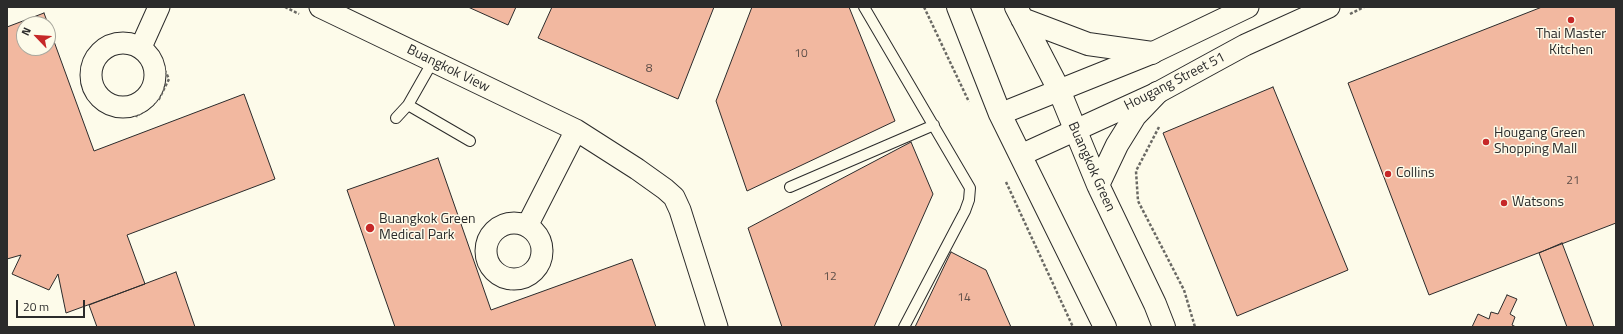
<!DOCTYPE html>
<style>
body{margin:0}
#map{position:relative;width:1623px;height:334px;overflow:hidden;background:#fdfbea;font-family:"Titillium Web",sans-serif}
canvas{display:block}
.frame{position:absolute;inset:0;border:8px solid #2b2b2b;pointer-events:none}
.north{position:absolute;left:16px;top:16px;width:40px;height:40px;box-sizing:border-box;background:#fdfbea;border:1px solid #a9a89e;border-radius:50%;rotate:295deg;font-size:11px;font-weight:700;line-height:16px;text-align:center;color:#2b2b2b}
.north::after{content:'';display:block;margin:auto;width:14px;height:18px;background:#c62828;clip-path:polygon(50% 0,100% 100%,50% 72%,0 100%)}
.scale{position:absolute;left:16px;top:300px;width:69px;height:18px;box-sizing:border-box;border:2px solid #2b2b2b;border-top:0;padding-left:5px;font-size:12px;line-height:14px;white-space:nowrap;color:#2b2b2b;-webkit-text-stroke:3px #fdfbea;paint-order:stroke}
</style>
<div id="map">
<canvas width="1623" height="334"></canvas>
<div class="frame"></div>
<div class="north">N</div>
<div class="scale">20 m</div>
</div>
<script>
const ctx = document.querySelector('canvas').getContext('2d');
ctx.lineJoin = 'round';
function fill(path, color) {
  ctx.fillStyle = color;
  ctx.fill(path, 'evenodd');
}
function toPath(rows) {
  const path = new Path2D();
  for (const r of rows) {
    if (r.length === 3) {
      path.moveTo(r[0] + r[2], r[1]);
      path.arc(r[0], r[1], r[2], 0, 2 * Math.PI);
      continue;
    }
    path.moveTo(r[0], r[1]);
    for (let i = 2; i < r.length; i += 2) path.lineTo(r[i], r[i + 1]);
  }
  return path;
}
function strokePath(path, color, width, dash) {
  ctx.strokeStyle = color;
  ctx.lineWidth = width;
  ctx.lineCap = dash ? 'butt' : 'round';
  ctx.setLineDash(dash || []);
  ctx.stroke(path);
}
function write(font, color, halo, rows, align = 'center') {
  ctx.font = font + ' "Titillium Web",sans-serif';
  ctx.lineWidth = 3;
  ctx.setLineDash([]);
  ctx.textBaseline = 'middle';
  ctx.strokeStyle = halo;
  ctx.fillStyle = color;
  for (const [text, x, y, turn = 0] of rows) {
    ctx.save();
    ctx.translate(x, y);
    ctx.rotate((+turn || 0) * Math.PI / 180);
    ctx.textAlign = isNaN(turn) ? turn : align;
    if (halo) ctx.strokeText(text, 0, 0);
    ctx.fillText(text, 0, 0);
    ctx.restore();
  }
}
const building = toPath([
 [468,7,516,7,508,25,468,7],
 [552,7,714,7,678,99,538,38,552,7],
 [752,7,849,7,895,121,747,191,716,101,752,7],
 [1542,7,1616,7,1616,223,1429,295,1348,83,1542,7],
 [44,13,48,24,24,24,24,48,48,48,48,25,94,151,244,94,275,179,127,235,145,284,66,313,58,274,49,290,12,274,21,255,7,259,7,27,44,13],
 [1273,87,1348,270,1237,316,1163,133,1273,87],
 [911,142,933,194,874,327,782,327,748,228,911,142],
 [438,158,491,310,632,259,656,327,395,327,347,190,438,158],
 [1562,243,1594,327,1567,327,1539,253,1562,243],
 [951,252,986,270,1011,327,915,327,951,252],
 [176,272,195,327,97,327,89,305,176,272],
 [1507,295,1517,299,1510,314,1515,317,1512,325,1516,327,1472,327,1478,314,1489,319,1491,312,1498,314,1507,295]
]);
fill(building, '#f2b8a0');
strokePath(building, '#2b2b2b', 1);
const service = toPath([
 [864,7,970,188,969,200,965,211,904,327],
 [408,105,470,141],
 [396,118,408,105,433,61],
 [790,187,934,125]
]);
const minor = toPath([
 [320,7,576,130,637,169,665,189,674,197,680,210,717,327],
 [123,75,32],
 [141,47,159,7],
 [1000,114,1152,53,1248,7],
 [1021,155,1157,93,1245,45,1329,7],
 [514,251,28],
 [527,226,576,130]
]);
const primary = toPath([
 [958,7,1000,114,1105,327],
 [1016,7,1059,90,1098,185,1155,304,1164,327],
 [1022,19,1088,44,1152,53],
 [1098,185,1117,145,1135,116,1157,93]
]);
strokePath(service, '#2b2b2b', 12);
strokePath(minor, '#2b2b2b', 23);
strokePath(primary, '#2b2b2b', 24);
strokePath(toPath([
 [285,7,299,14],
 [924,7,969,102],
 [1350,14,1364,7],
 [123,35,104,38,90,51,84,72,89,94,107,111,137,116,159,99,169,79,160,60],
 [1159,127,1136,171,1138,201,1184,290,1195,327],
 [1006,182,1073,327],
 [507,218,487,228,478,247,480,263,491,278,510,289,535,281,547,262,545,238]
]), '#6a6964', 2.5, [3, 2]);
strokePath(service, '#fdfbea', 10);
strokePath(minor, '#fdfbea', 21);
strokePath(primary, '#fdfbea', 22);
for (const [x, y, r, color] of [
 [1571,20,4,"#c62828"],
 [1486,142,4,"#c62828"],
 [1388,174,4,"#c62828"],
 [1504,203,4,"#c62828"],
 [370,228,5,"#c62828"]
]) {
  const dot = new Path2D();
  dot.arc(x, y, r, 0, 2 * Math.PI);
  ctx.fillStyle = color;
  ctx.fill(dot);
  strokePath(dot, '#fdfbea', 1.5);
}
write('12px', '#5d4e48', null, [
 ["10",801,54],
 ["8",649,69],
 ["21",1573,181],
 ["12",830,277],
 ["14",964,298]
]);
write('14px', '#2b2b2b', '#fdfbea', [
 ["Thai Master",1571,35,"center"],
 ["Kitchen",1571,51,"center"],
 ["Hougang Green",1494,134],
 ["Shopping Mall",1494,150],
 ["Collins",1396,174],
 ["Watsons",1512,203],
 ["Buangkok Green",379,220],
 ["Medical Park",379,236]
], 'left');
write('14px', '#2b2b2b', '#fdfbea', [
 ["Buangkok View",448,69,26],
 ["Hougang Street 51",1175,82,-27],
 ["Buangkok Green",1091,167,66]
]);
</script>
